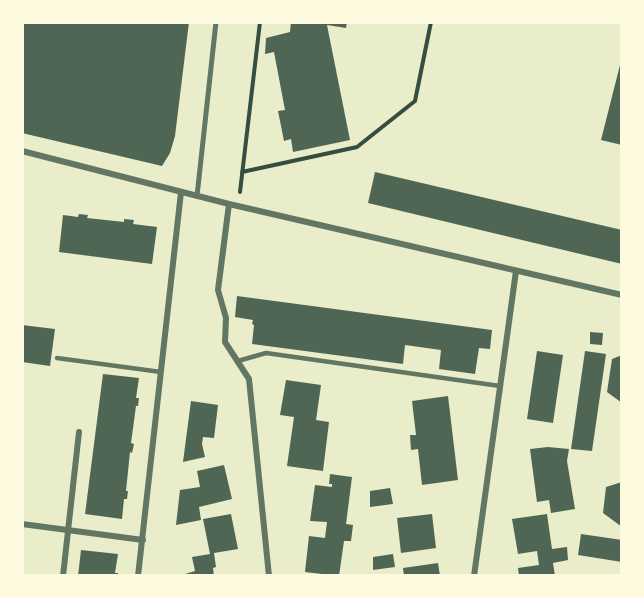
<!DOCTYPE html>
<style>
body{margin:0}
#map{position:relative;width:644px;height:598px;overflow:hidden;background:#e9edc9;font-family:"PT Sans",sans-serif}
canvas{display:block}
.frame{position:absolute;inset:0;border:24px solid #fefae0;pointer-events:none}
</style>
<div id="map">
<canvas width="644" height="598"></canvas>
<div class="frame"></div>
</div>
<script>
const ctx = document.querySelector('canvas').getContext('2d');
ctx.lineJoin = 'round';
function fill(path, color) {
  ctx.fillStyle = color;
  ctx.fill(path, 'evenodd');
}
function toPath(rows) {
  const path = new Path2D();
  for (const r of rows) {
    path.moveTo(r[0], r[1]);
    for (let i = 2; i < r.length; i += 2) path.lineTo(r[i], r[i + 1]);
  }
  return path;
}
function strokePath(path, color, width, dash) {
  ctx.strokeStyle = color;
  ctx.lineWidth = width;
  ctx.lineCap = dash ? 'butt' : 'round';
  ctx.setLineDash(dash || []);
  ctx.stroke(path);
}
fill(toPath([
 [22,22,189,22,175,136,170,153,162,166,22,133],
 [291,22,347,22,346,28,327,25,350,140,293,152,291,139,284,141,278,111,285,110,274,52,265,54,266,38,290,32],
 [621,61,622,61,622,145,601,140],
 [375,172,622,230,622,264,368,203],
 [79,214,88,215,87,218,124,222,124,219,134,220,133,224,157,227,152,264,59,252,63,215,78,217],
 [237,296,492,330,490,349,479,348,475,374,439,369,441,350,405,345,403,364,252,344,254,325,252,324,253,320,235,317],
 [22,325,55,329,50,366,22,362],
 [590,332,603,333,602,345,590,344],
 [537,351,563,355,553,423,527,419],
 [585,351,606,354,592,451,571,449],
 [622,355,622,403,607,392,612,359],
 [103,374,139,378,136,398,139,398,138,406,136,406,131,443,134,444,132,453,130,452,126,491,128,491,127,499,124,499,122,519,85,514],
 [286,380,321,385,316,420,329,422,323,471,287,466,294,417,280,415],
 [448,396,458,480,422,485,418,449,411,450,410,435,416,435,412,401],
 [191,401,218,405,214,438,203,437,202,444,205,457,183,462],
 [548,447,569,449,567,461,575,509,551,513,549,500,537,502,530,449],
 [224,465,232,499,199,507,201,520,176,525,180,490,200,487,197,471],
 [330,474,352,477,346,524,353,525,351,541,344,541,339,576,322,576,322,574,305,572,309,536,325,538,327,522,310,521,315,485,332,487,332,484,329,484],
 [622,482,622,527,603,513,606,487],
 [390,488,393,504,370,507,370,491],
 [231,514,238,549,214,553,216,567,213,568,214,576,185,576,185,574,195,571,192,557,210,554,203,519],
 [432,514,436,548,401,553,397,518],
 [547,514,552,549,567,547,568,560,553,563,555,576,519,576,518,568,539,565,537,551,518,554,512,519],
 [581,534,622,540,622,562,578,555],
 [81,550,118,554,115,573,118,573,118,576,78,576],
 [393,554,395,567,373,570,373,557],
 [438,563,440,576,404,576,403,568]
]), '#4f6655');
strokePath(toPath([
 [242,172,357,147,415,101,431,22],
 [240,192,260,22]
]), '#344e41', 4);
strokePath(toPath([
 [57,358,161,372],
 [238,361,266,353,500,386]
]), '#617663', 4.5);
strokePath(toPath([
 [197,196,216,22]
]), '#617663', 5);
strokePath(toPath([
 [22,151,229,204,622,295],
 [229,204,218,290,226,318,225,342,249,379,269,576],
 [22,524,143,540],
 [63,576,79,432],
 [138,576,181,192],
 [474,576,516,271]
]), '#617663', 6);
</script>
